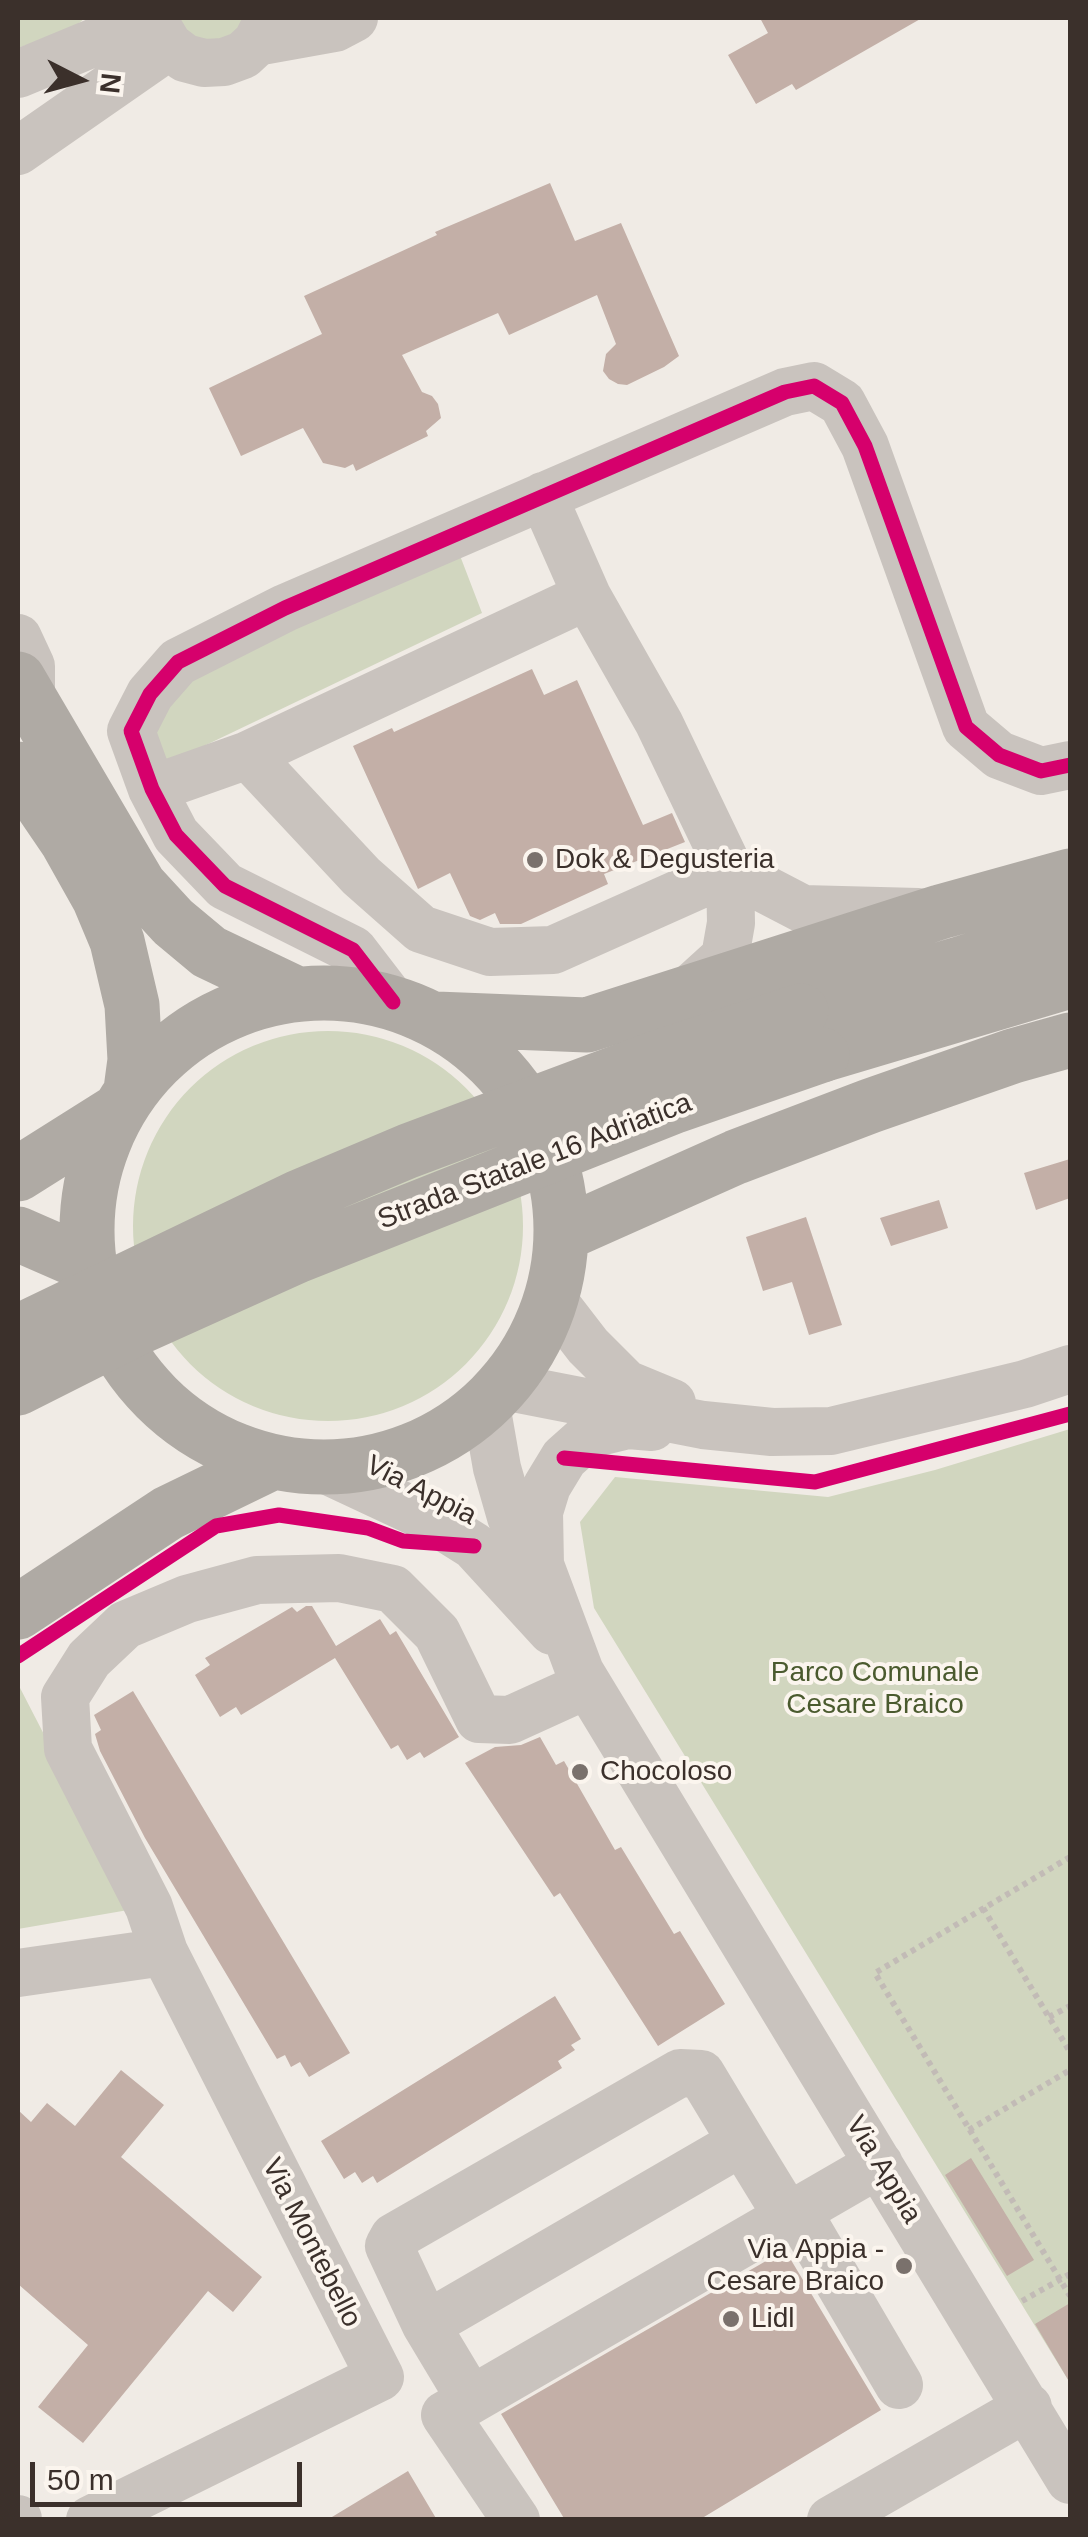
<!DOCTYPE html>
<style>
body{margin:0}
#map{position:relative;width:1088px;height:2537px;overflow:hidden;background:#f0ebe5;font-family:Helvetica,sans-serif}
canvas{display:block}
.frame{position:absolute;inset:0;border:20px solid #3b302b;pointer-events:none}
.north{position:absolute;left:30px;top:30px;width:100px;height:100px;-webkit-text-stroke:8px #fbf5ee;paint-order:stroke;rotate:96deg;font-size:28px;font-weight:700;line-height:40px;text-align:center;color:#3b302b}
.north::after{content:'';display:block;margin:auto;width:35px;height:45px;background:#3b302b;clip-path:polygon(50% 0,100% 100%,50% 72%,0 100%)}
.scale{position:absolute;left:30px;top:2462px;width:272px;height:45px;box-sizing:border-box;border:5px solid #3b302b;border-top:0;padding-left:12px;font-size:30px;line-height:35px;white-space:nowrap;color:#3b302b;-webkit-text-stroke:8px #fbf5ee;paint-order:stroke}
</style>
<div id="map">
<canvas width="1088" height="2537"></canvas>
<div class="frame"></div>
<div class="north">N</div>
<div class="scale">50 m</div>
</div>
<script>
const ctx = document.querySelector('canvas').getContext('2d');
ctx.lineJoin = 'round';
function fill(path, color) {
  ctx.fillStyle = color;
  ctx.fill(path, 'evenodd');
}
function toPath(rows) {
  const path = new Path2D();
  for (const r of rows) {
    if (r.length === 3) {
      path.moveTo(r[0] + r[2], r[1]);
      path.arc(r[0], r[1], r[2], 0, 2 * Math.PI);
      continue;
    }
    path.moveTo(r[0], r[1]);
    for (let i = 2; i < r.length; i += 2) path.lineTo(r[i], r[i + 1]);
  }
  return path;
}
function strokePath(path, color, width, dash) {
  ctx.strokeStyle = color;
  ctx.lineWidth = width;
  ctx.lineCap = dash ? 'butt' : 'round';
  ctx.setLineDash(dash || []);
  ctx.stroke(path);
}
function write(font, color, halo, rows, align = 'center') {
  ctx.font = font + ' Helvetica,sans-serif';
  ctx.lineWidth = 8;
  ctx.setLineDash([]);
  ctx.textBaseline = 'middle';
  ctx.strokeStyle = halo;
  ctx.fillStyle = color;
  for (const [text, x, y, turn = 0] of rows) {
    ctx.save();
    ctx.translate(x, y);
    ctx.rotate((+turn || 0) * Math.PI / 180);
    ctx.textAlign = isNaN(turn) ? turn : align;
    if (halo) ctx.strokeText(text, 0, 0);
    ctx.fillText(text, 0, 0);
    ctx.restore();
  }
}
fill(toPath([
 [18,18,85,18,72,29,18,48],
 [170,18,251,18,245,28,208,46],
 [459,553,482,613,160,767,149,726,163,699,210,664],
 [328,1226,195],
 [1070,1429,1070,2383,594,1608,580,1522,615,1477,828,1497,935,1470],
 [18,1684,134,1909,18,1929]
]), '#d1d6bf');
fill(toPath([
 [760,18,922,18,796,90,792,84,756,104,728,55,768,33],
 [550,183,575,241,621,223,679,356,664,367,627,385,618,384,609,379,603,371,606,354,616,344,597,295,509,335,498,313,402,355,422,392,432,396,438,404,441,418,426,431,428,436,356,471,353,464,345,468,323,463,303,428,241,456,209,388,322,334,304,296,437,235,435,232],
 [532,669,544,695,577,680,643,825,672,813,685,842,604,874,608,884,521,924,500,924,495,913,480,920,470,916,450,873,418,889,353,746,392,728,394,732],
 [1070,1159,1070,1198,1036,1210,1024,1173],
 [939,1200,948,1228,891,1246,880,1218],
 [806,1217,842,1325,809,1335,792,1282,763,1291,746,1237],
 [306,1606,312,1606,336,1646,380,1619,390,1635,396,1631,459,1737,424,1758,420,1752,407,1760,398,1745,391,1749,335,1658,241,1715,236,1707,220,1717,195,1675,210,1665,205,1658,292,1607,297,1612],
 [133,1691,350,2053,309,2077,300,2062,291,2067,285,2055,277,2059,145,1838,100,1751,95,1734,101,1730,94,1715],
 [540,1737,556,1765,564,1761,615,1850,621,1847,674,1934,680,1931,725,2004,658,2046,560,1893,554,1897,465,1763,495,1747,521,1745],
 [555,1996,581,2039,571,2045,575,2050,558,2061,562,2068,377,2183,373,2176,362,2183,355,2172,344,2179,321,2141],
 [121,2070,164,2105,121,2157,262,2277,233,2312,208,2291,83,2443,38,2407,88,2345,18,2284,18,2110,31,2122,47,2103,75,2126],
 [971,2158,1034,2260,1007,2276,945,2175],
 [785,2250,881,2410,699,2520,565,2520,501,2414],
 [1070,2303,1070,2383,1035,2324],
 [408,2471,437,2520,327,2520]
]), '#c3afa7');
strokePath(toPath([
 [1070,1857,875,1973,1070,2296],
 [983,1908,1070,2052],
 [1049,2017,1070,2006],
 [969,2130,1070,2070],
 [1022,2301,1070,2274]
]), '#c2bbb6', 6, [5, 5]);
strokePath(toPath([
 [154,21,169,46,185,58,204,63,224,62,243,55,257,42,269,18],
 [257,42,335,28,354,18],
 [18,74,153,18],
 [18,151,169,46],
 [543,496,587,596,248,755,361,876,421,929,490,952,553,950,730,871],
 [587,596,659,723,730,871,731,923,725,957,681,997],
 [18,638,31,666,31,701],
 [152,789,248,755],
 [730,871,803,909,918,912],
 [393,1002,353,950,225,886,176,835,152,789,131,731,150,694,178,662,285,608,785,392,814,386,842,403,865,446,966,727,999,755,1041,771,1070,765],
 [551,1298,588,1346,626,1384,672,1403],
 [503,1386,703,1425,772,1432,831,1431,1025,1384,1070,1369],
 [486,1405,497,1468,511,1517,540,1565,580,1672,1070,2480],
 [322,1468,431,1519,474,1546,552,1631],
 [540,1565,539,1512,547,1486,564,1458,591,1434,628,1425,652,1427],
 [164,1952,149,1907,68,1749,65,1697,89,1659,125,1625,187,1599,257,1580,339,1578,393,1589,437,1633,479,1719,510,1720,587,1685],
 [18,1973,164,1952,380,2377,90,2520],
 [797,2211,899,2385],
 [426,2325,389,2246,394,2237,680,2073,701,2074,742,2142],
 [471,2400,426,2325,742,2142,788,2217],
 [18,2519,18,2520],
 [516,2520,445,2415,879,2164],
 [831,2520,1028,2407]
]), '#c9c3be', 48);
strokePath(toPath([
 [18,679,139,885,173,922,209,952,295,993],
 [18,769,67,841,99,898,117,941,132,1005,135,1060,131,1090],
 [324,1230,237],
 [801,1011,1070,931],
 [436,1019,587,1025,940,912,1070,876],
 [822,1055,1070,981],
 [18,1174,118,1111],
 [18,1234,89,1265],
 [561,1235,736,1157,870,1106,1013,1056,1070,1040],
 [18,1612,168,1513,271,1463]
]), '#afaaa4', 55);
strokePath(toPath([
 [18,1332,299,1197,408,1151,654,1059,801,1011],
 [18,1388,135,1329,297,1256,675,1106,822,1055]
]), '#afaaa4', 55);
strokePath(toPath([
 [393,1002,353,950,225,886,176,835,152,789,131,731,150,694,178,662,285,608,785,392,814,386,842,403,865,446,966,727,999,755,1041,771,1070,765],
 [564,1458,815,1482,1070,1414],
 [18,1656,216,1526,279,1515,368,1528,403,1541,474,1546]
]), '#d6006c', 15);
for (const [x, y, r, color] of [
 [535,860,10,"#7a716c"],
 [580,1772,10,"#7a716c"],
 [904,2266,10,"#7a716c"],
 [731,2319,10,"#7a716c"]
]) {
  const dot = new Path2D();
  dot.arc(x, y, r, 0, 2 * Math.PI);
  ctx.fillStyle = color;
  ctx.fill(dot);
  strokePath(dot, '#fbf5ee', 4);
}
write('28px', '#3b302b', '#fbf5ee', [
 ["Dok & Degusteria",555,860],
 ["Chocoloso",600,1772],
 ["Via Appia -",884,2250,"right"],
 ["Cesare Braico",884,2282,"right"],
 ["Lidl",751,2319]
], 'left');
write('28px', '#3b302b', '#fbf5ee', [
 ["Strada Statale 16 Adriatica",535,1162,-21],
 ["Via Appia",421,1491,27],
 ["Via Appia",883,2170,59],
 ["Via Montebello",311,2243,63]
]);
write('28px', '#4a5a2e', '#fbf5ee', [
 ["Parco Comunale",875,1673],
 ["Cesare Braico",875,1705]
]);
</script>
